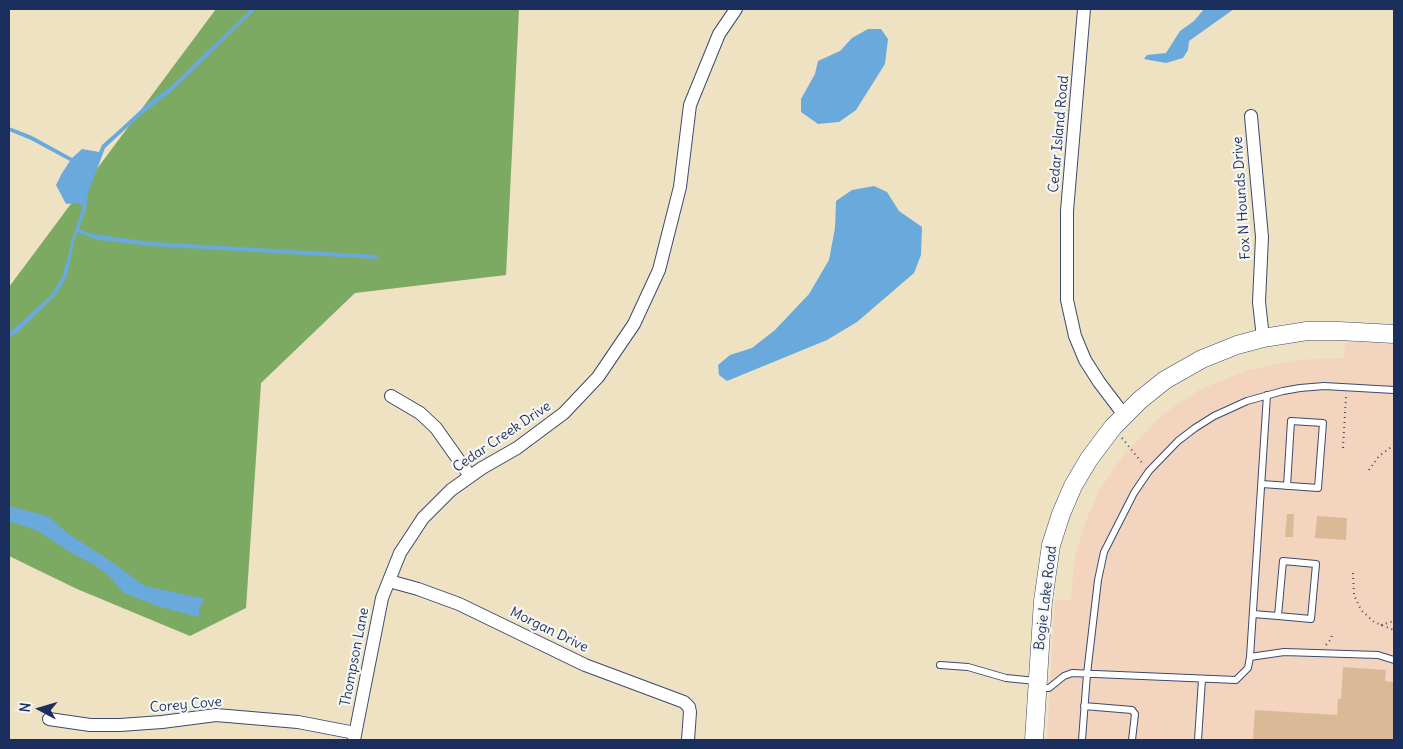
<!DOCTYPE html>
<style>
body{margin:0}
#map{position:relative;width:1403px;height:749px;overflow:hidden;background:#eee2c3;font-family:Delius,sans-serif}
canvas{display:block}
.frame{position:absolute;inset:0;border:10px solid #1b2f5e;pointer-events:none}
.north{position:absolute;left:15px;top:684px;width:50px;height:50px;-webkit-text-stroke:4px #f6f6f2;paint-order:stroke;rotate:276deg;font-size:14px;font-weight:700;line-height:20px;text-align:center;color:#1b2f5e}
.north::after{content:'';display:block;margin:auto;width:18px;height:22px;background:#1b2f5e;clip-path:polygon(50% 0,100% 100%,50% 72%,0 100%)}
</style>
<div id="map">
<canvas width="1403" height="749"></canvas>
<div class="frame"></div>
<div class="north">N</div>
</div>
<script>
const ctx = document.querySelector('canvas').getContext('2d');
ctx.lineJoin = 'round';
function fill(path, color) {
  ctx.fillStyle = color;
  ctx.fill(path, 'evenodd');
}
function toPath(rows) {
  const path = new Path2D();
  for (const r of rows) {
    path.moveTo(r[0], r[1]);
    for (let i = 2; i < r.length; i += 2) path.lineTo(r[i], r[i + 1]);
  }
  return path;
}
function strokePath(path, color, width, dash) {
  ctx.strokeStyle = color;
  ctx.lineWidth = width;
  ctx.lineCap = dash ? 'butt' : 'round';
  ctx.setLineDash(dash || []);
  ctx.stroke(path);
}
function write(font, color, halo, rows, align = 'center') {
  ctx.font = font + ' Delius,sans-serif';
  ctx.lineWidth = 4.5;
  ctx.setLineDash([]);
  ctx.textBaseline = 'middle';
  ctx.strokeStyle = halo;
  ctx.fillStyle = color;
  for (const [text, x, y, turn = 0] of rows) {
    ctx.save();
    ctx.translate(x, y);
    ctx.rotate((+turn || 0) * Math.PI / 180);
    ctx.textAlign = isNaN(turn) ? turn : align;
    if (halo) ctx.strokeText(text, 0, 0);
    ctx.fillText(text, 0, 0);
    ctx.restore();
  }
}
fill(toPath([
 [1345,341,1394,344,1394,740,1047,740,1055,600,1071,600,1074,560,1085,523,1100,489,1125,453,1163,414,1201,389,1245,371,1296,360,1344,358]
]), '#f3d4bf');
fill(toPath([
 [216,9,519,9,506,275,355,293,261,383,246,608,190,636,77,589,9,556,9,287]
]), '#7caa63');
fill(toPath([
 [251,9,256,9,172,91,141,115,105,148,88,193,86,210,79,228,83,231,93,234,151,242,378,255,377,259,151,246,98,240,77,232,75,240,72,239,83,206,77,203,66,204,56,185,62,173,70,161,31,140,9,131,9,127,32,136,72,158,82,149,99,152,102,145,120,129,148,103,169,88],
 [1204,9,1234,9,1189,41,1188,50,1183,58,1166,63,1144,59,1147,55,1166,53,1180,31,1194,21],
 [868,29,881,29,888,39,885,64,856,110,839,122,818,124,801,112,801,99,815,74,818,61,840,51,852,38],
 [874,186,887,192,899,211,922,227,921,255,914,273,857,322,827,340,727,381,719,375,718,365,730,355,752,348,775,330,809,294,829,260,835,228,836,201,852,190],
 [69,258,71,259,66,278,55,296,19,331,9,338,9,333,51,295,62,277,67,259],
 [9,506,50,517,67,533,109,560,145,586,205,599,199,608,199,617,157,606,124,593,107,574,93,564,73,554,38,531,9,521]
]), '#69a9dc');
strokePath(toPath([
 [69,258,73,240]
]), '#69a9dc', 3);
fill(toPath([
 [1287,514,1294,514,1293,537,1285,537],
 [1317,516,1347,518,1346,540,1315,538],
 [1343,667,1386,670,1385,681,1394,682,1393,735,1394,735,1394,740,1253,740,1255,710,1337,715,1338,699,1341,699]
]), '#daba96');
const lane = toPath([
 [1262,484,1318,488,1323,423,1291,421,1287,486],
 [1253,614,1278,616,1311,619,1316,564,1283,561,1278,616],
 [1250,657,1284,652,1378,655,1394,660],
 [940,665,968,667,1006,678,1036,681],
 [1038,688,1049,688,1064,676,1072,673,1236,680,1248,668,1250,657,1267,395],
 [1084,706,1132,710,1135,714,1132,740],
 [1082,740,1087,674,1098,580,1104,552,1134,493,1149,471,1178,441,1195,428,1214,416,1247,401,1283,391,1300,388,1324,386,1394,390],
 [1198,740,1202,679]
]);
const street = toPath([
 [1084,9,1067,211,1067,300,1075,336,1085,360,1099,382,1124,415],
 [1251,116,1262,237,1259,302,1263,338],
 [391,396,420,413,436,428,470,476],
 [389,581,418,589,459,604,585,665,684,702,689,707,690,712,688,740],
 [49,719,90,725,120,725,162,722,216,715,298,722,355,733],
 [354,740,382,598,400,553,423,518,451,490,482,468,517,448,564,413,598,377,634,324,659,270,680,187,690,105,719,34,736,9]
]);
const secondary = toPath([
 [1034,740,1043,601,1051,545,1061,514,1073,486,1089,459,1113,427,1140,400,1165,380,1202,359,1237,345,1263,338,1307,331,1339,331,1394,334]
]);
strokePath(lane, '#3b4a6d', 8);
strokePath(street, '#3b4a6d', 14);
strokePath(secondary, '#3b4a6d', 19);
strokePath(toPath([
 [1122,438,1143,464],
 [1343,448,1346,396],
 [1369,470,1379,456,1394,445],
 [1353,573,1354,595,1361,610,1374,622,1394,630],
 [1381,625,1394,621],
 [1326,645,1331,639,1332,634]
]), '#3b4a6d', 2, [1, 4]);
strokePath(lane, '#fff', 6);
strokePath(street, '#fff', 12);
strokePath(secondary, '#fff', 18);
write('14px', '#1b2f5e', '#f6f6f2', [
 ["Cedar Island Road",1059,134,-85],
 ["Fox N Hounds Drive",1242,198,-94],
 ["Cedar Creek Drive",502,437,-34],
 ["Bogie Lake Road",1046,598,-83],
 ["Morgan Drive",549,630,26],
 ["Thompson Lane",355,657,-79],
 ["Corey Cove",186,705,-5]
]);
</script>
